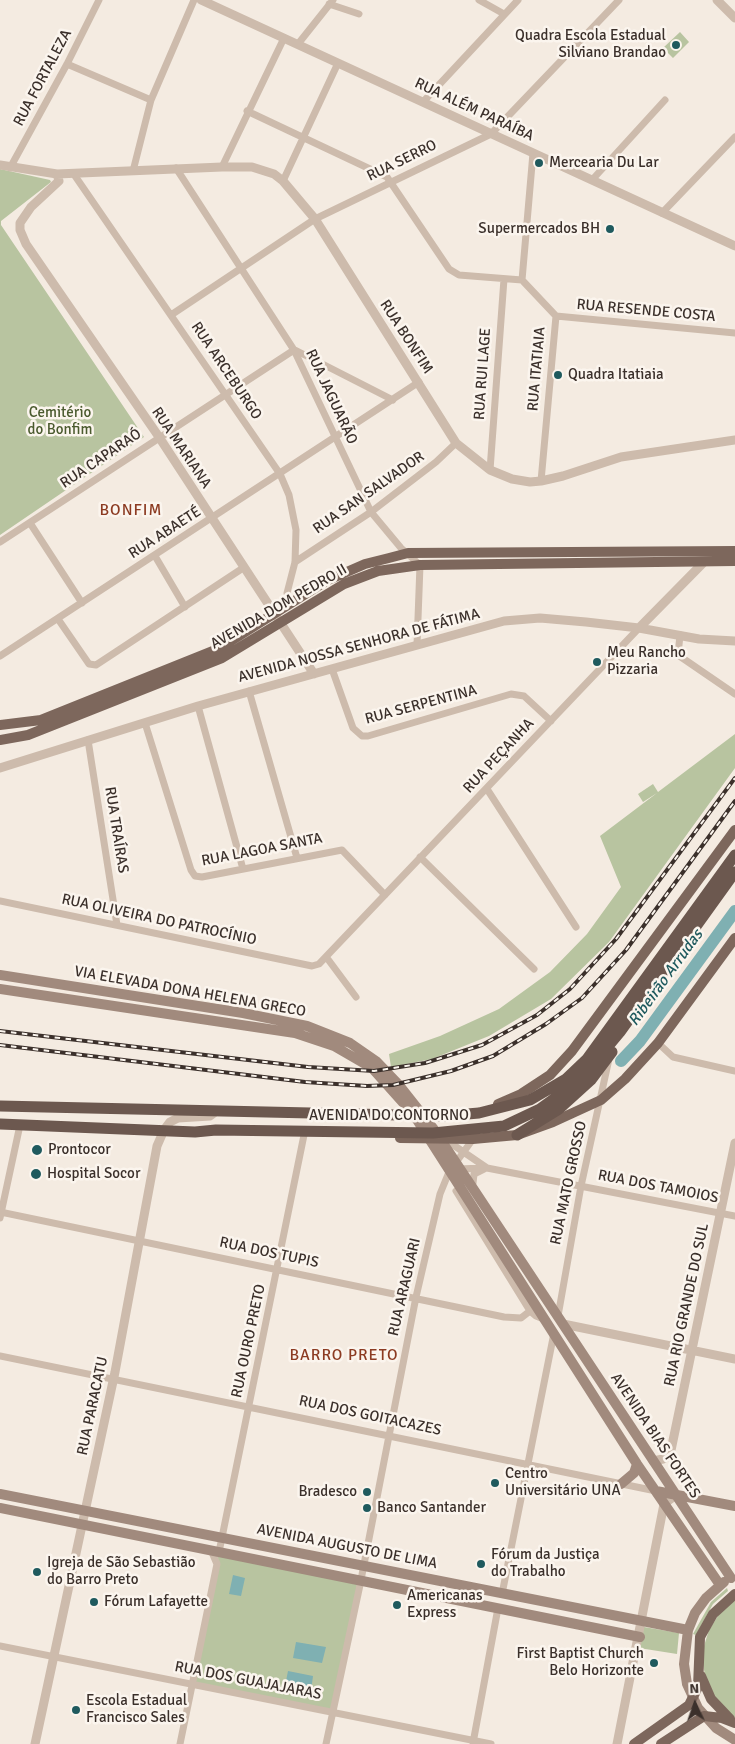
<!DOCTYPE html>
<meta charset="utf-8">
<style>
body{margin:0}
#map{position:relative;width:735px;height:1744px;overflow:hidden;background:#f4ebe1;font-family:Signika,sans-serif}
canvas{display:block}
.north{position:absolute;left:670px;top:1679px;width:50px;height:50px;-webkit-text-stroke:4px #fbf5ee;paint-order:stroke;rotate:357deg;font-size:14px;font-weight:700;line-height:20px;text-align:center;color:#3b302b}
.north::after{content:'';display:block;margin:auto;width:18px;height:22px;background:#3b302b;clip-path:polygon(50% 0,100% 100%,50% 72%,0 100%)}
</style>
<div id="map">
<canvas width="735" height="1744"></canvas>
<div class="north">N</div>
</div>
<script>
const ctx = document.querySelector('canvas').getContext('2d');
ctx.lineJoin = 'round';
function fill(path, color) {
  ctx.fillStyle = color;
  ctx.fill(path, 'evenodd');
}
function toPath(rows) {
  const path = new Path2D();
  for (const r of rows) {
    path.moveTo(r[0], r[1]);
    for (let i = 2; i < r.length; i += 2) path.lineTo(r[i], r[i + 1]);
  }
  return path;
}
function strokePath(path, color, width, dash) {
  ctx.strokeStyle = color;
  ctx.lineWidth = width;
  ctx.lineCap = dash ? 'butt' : 'round';
  ctx.setLineDash(dash || []);
  ctx.stroke(path);
}
function write(font, color, halo, rows, align = 'center') {
  ctx.font = font + ' Signika,sans-serif';
  ctx.lineWidth = 5;
  ctx.setLineDash([]);
  ctx.textBaseline = 'middle';
  ctx.strokeStyle = halo;
  ctx.fillStyle = color;
  for (const [text, x, y, turn = 0] of rows) {
    ctx.save();
    ctx.translate(x, y);
    ctx.rotate((+turn || 0) * Math.PI / 180);
    ctx.textAlign = isNaN(turn) ? turn : align;
    if (halo) ctx.strokeText(text, 0, 0);
    ctx.fillText(text, 0, 0);
    ctx.restore();
  }
}
fill(toPath([
 [680,32,689,42,673,58,663,48],
 [0,169,50,180,51,182,1,221,1,225,144,437,0,535],
 [735,734,735,768,609,942,551,999,489,1036,432,1059,391,1067,389,1054,440,1036,499,1009,550,972,587,934,621,887,600,836,657,793,643,802,638,794,653,784,658,792],
 [219,1552,361,1580,333,1711,191,1685],
 [727,1588,728,1591,713,1604,696,1635,693,1634,711,1602],
 [735,1599,735,1718,718,1703,706,1681,703,1664,704,1646,709,1630,723,1608],
 [644,1627,679,1633,677,1654,639,1648]
]), '#b8c4a0');
fill(toPath([
 [233,1575,245,1578,241,1596,229,1594],
 [296,1642,326,1647,322,1663,293,1658],
 [288,1671,313,1676,311,1691,285,1686]
]), '#7fb0b2');
strokePath(toPath([
 [621,1061,640,1041,735,911]
]), '#7fb0b2', 12);
strokePath(toPath([
 [479,0,504,14],
 [329,4,359,14],
 [298,44,333,0],
 [67,64,151,100],
 [423,102,518,0],
 [247,111,387,177,449,269,459,275,522,280],
 [533,153,522,280,556,316,541,481],
 [222,167,284,38],
 [10,168,67,64,99,0],
 [176,168,294,350,371,512,401,548,420,565,417,645],
 [133,171,151,100,194,0],
 [73,173,280,474,289,495,296,530,295,562,287,593,289,605],
 [592,180,665,100],
 [283,181,338,63],
 [662,213,735,137],
 [171,315,315,219,491,134,619,0],
 [556,316,735,333],
 [295,350,393,400],
 [490,470,504,279],
 [30,523,82,603],
 [0,542,294,350],
 [155,556,185,607],
 [295,562,371,512,436,462,456,443],
 [58,619,89,664,96,665,243,568],
 [680,635,678,655,735,694],
 [0,656,419,382],
 [332,669,353,728,362,736,368,736,511,694,524,696,551,721],
 [249,691,297,858],
 [198,706,243,869],
 [145,723,191,870,195,876,202,877,342,850,385,895],
 [88,740,117,925],
 [487,789,576,927],
 [420,857,534,969],
 [0,901,312,966,319,964,639,628],
 [327,958,356,997],
 [658,1043,673,1057,735,1071],
 [446,1140,487,1168],
 [456,1169,487,1168,735,1216],
 [473,1183,474,1174,484,1169],
 [456,1191,530,1311,536,1316,546,1320],
 [0,1212,504,1317,521,1318,530,1311],
 [0,1218,20,1125],
 [558,1316,581,1186,609,1059],
 [0,1356,656,1491],
 [219,1552,304,1135],
 [502,1594,554,1333],
 [0,1646,491,1744],
 [473,1743,498,1608],
 [180,1744,217,1564,211,1550],
 [326,1744,360,1585,416,1297,440,1194,449,1172,473,1139]
]), '#cdbbac', 7);
strokePath(toPath([
 [201,0,735,246],
 [717,0,735,18],
 [0,165,57,174,222,167,252,167,274,174,283,181,315,219,456,443,490,470,512,479,530,482,541,481,563,476,621,457,735,440],
 [57,174,59,181,31,207,20,223,20,230,26,244,159,437,314,674],
 [639,628,704,562],
 [0,768,198,706,504,621,540,618,586,622,639,628,699,639,735,641],
 [563,1324,735,1359],
 [653,1461,663,1459,670,1455,735,1143],
 [35,1744,115,1372,157,1146,164,1130,170,1122,178,1118,210,1116,214,1113],
 [617,1744,664,1504,676,1495]
]), '#cdbbac', 9);
strokePath(toPath([
 [0,975,243,1013,307,1026,350,1043,376,1061,399,1085,433,1128,731,1578],
 [0,989,295,1033,334,1046,372,1068,414,1115,637,1464,720,1585],
 [621,1484,634,1473,637,1464],
 [656,1491,735,1506],
 [0,1494,688,1630],
 [0,1508,640,1637],
 [724,1582,706,1598,695,1613,688,1630,684,1664,687,1684,698,1708,716,1728,735,1740]
]), '#a18a7d', 10);
strokePath(toPath([
 [0,725,41,720,218,649,326,581,365,564,389,558,408,553,735,551],
 [0,740,28,735,222,658,344,584,378,571,420,565,735,561],
 [498,1104,521,1094,550,1075,572,1051,735,830],
 [400,1138,473,1139,517,1135,553,1122,601,1100,625,1079,658,1043,735,938],
 [701,1676,711,1699,730,1719],
 [634,1744,689,1705,698,1687,700,1637,713,1614,735,1594],
 [661,1744,704,1716,722,1718,735,1723]
]), '#7d675c', 10);
strokePath(toPath([
 [0,1106,444,1116,479,1113,530,1100,566,1079,587,1059,735,855],
 [0,1124,195,1132,216,1130,433,1133,504,1126,540,1109,580,1080,620,1032,735,872],
 [517,1135,559,1109,591,1080,612,1052]
]), '#6c584f', 11);
const rail = toPath([
 [0,1031,308,1067,374,1071,425,1063,482,1045,537,1015,570,989,616,939,735,778],
 [0,1045,305,1082,367,1086,393,1085,451,1071,493,1056,546,1024,582,998,626,950,735,801]
]);
strokePath(rail, '#3b302b', 4);
strokePath(rail, '#fbf5ee', 2, [5.5]);
for (const [x, y, r, color] of [
 [676,45,5,"#1f5a5e"],
 [539,163,5,"#1f5a5e"],
 [610,229,5,"#1f5a5e"],
 [558,375,5,"#1f5a5e"],
 [597,662,5,"#1f5a5e"],
 [37,1150,6,"#1f5a5e"],
 [36,1174,6,"#1f5a5e"],
 [495,1483,5,"#1f5a5e"],
 [367,1492,5,"#1f5a5e"],
 [367,1508,5,"#1f5a5e"],
 [481,1564,5,"#1f5a5e"],
 [37,1572,5,"#1f5a5e"],
 [94,1602,5,"#1f5a5e"],
 [397,1605,5,"#1f5a5e"],
 [654,1663,5,"#1f5a5e"],
 [76,1710,5,"#1f5a5e"]
]) {
  const dot = new Path2D();
  dot.arc(x, y, r, 0, 2 * Math.PI);
  ctx.fillStyle = color;
  ctx.fill(dot);
  strokePath(dot, '#fbf5ee', 2);
}
write('15px', '#3b302b', '#fbf5ee', [
 ["Quadra Escola Estadual",666,36,"right"],
 ["Silviano Brandao",666,53,"right"],
 ["Mercearia Du Lar",549,163],
 ["Supermercados BH",600,229,"right"],
 ["Quadra Itatiaia",568,375],
 ["Meu Rancho",607,653],
 ["Pizzaria",607,670],
 ["Prontocor",48,1150],
 ["Hospital Socor",47,1174],
 ["Centro",505,1474],
 ["Universitário UNA",505,1491],
 ["Bradesco",357,1492,"right"],
 ["Banco Santander",377,1508],
 ["Fórum da Justiça",491,1555],
 ["do Trabalho",491,1572],
 ["Igreja de São Sebastião",47,1563],
 ["do Barro Preto",47,1580],
 ["Americanas",407,1596],
 ["Express",407,1613],
 ["Fórum Lafayette",104,1602],
 ["First Baptist Church",644,1654,"right"],
 ["Belo Horizonte",644,1671,"right"],
 ["Escola Estadual",86,1701],
 ["Francisco Sales",86,1718]
], 'left');
write('15px', '#3b302b', '#fbf5ee', [
 ["RUA FORTALEZA",43,78,-62],
 ["RUA ALÉM PARAÍBA",474,110,25],
 ["RUA SERRO",402,161,-26],
 ["RUA RESENDE COSTA",646,311,5],
 ["RUA BONFIM",406,337,57],
 ["RUA ITATIAIA",537,369,-85],
 ["RUA ARCEBURGO",226,371,56],
 ["RUA RUI LAGE",483,374,-86],
 ["RUA JAGUARÃO",331,397,65],
 ["RUA MARIANA",181,448,56],
 ["RUA CAPARAÓ",101,459,-34],
 ["RUA SAN SALVADOR",369,493,-35],
 ["RUA ABAETÉ",165,533,-33],
 ["AVENIDA DOM PEDRO II",279,607,-30],
 ["AVENIDA NOSSA SENHORA DE FÁTIMA",359,646,-15],
 ["RUA SERPENTINA",421,705,-15],
 ["RUA PEÇANHA",499,756,-47],
 ["RUA TRAÍRAS",116,830,81],
 ["RUA LAGOA SANTA",262,850,-11],
 ["RUA OLIVEIRA DO PATROCÍNIO",159,920,12],
 ["VIA ELEVADA DONA HELENA GRECO",190,992,10],
 ["AVENIDA DO CONTORNO",389,1116],
 ["RUA MATO GROSSO",569,1183,-78],
 ["RUA DOS TAMOIOS",658,1187,11],
 ["RUA DOS TUPIS",269,1253,12],
 ["RUA ARAGUARI",405,1287,-77],
 ["RUA RIO GRANDE DO SUL",687,1305,-78],
 ["RUA OURO PRETO",249,1341,-78],
 ["RUA PARACATU",93,1406,-78],
 ["RUA DOS GOITACAZES",370,1416,12],
 ["AVENIDA BIAS FORTES",655,1436,56],
 ["AVENIDA AUGUSTO DE LIMA",347,1547,11],
 ["RUA DOS GUAJAJARAS",248,1681,11]
]);
write('15px', '#4a5a2e', '#fbf5ee', [
 ["Cemitério",60,413],
 ["do Bonfim",60,430]
]);
ctx.letterSpacing = '1px';
write('16px', '#8c3b22', '#fbf5ee', [
 ["BONFIM",131,511],
 ["BARRO PRETO",344,1356]
]);
ctx.letterSpacing = '0px';
write('italic 16px', '#1f5a5e', '#fbf5ee', [
 ["Ribeirão Arrudas",666,978,-54]
]);
</script>
